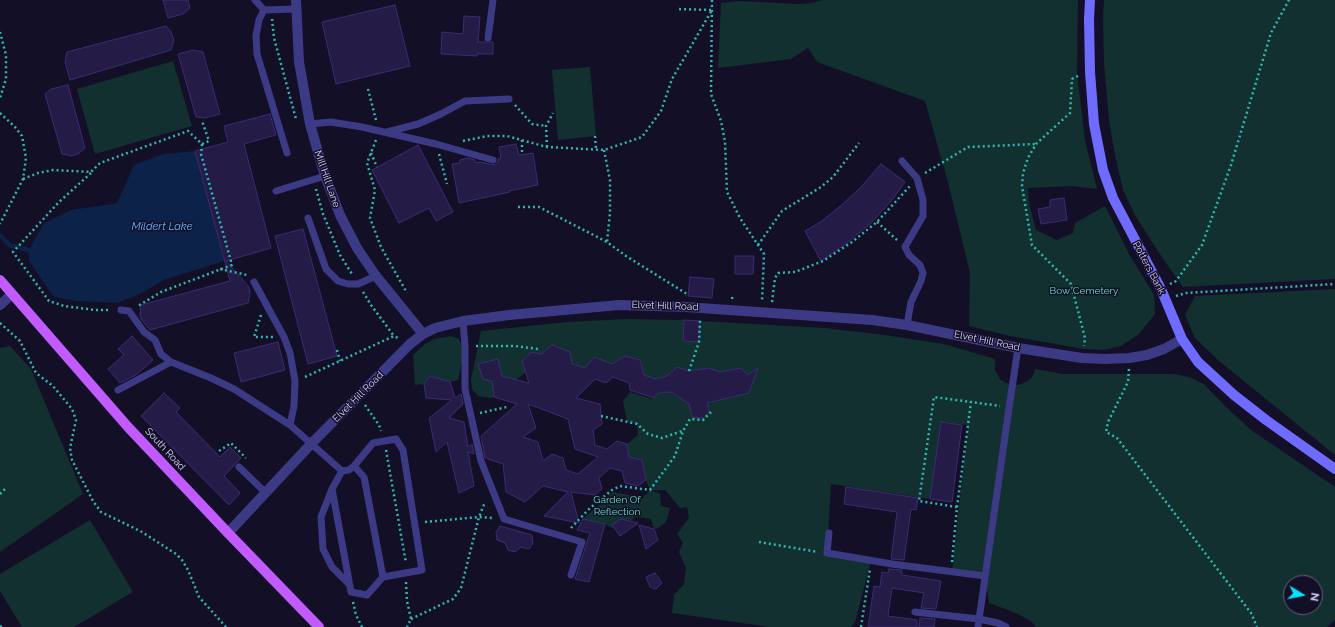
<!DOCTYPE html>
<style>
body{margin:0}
#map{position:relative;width:1335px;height:627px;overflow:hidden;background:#130f26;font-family:Raleway,sans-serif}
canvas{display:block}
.north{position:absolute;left:1283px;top:575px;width:40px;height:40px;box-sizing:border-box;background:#130f26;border:1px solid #625e7d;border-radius:50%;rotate:100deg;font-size:11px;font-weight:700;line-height:16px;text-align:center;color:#d9d4ff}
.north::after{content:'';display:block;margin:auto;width:14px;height:18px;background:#00e5ff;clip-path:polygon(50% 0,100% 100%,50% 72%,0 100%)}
</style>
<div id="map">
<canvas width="1335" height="627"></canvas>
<div class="north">N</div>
</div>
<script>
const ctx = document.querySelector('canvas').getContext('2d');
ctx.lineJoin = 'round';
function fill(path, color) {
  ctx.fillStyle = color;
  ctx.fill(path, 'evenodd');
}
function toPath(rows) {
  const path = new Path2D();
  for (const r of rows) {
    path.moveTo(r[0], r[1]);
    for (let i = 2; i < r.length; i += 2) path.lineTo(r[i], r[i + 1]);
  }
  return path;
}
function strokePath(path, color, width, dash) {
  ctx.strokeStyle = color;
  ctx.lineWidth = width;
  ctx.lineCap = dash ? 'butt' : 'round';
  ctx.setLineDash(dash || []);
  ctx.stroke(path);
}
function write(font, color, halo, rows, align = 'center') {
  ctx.font = font + ' Raleway,sans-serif';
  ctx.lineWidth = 3;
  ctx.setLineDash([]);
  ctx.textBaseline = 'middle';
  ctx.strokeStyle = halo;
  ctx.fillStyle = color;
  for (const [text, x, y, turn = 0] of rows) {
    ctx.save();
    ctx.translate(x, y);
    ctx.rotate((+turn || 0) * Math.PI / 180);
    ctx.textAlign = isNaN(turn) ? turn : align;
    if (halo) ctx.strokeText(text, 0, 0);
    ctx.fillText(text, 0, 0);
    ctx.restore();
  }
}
fill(toPath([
 [822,0,1078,0,1077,72,1085,140,1097,189,1073,186,1028,188,1029,203,1036,230,1057,240,1073,233,1075,223,1105,206,1129,254,1154,295,1155,314,1139,334,1121,346,1104,350,1084,349,1010,336,969,326,970,273,949,186,925,101,817,62,808,48,791,59,718,68,721,3,739,1,797,4,812,3],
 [1104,0,1335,0,1335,279,1183,287,1159,253,1135,215,1123,190,1115,155,1109,120,1104,64,1103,18],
 [173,61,192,126,95,154,77,89],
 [590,67,596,136,558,140,552,70],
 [1335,289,1335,455,1219,361,1195,338,1185,315,1195,296],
 [626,319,684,320,683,341,699,342,700,321,825,328,885,335,944,344,995,359,995,370,1000,379,1006,383,1019,385,1028,381,1033,376,1035,369,1063,374,1174,374,1189,377,1204,384,1225,406,1251,430,1335,487,1335,620,1327,627,1036,627,1031,621,1016,613,989,603,985,576,952,571,968,425,941,422,930,499,831,484,827,553,871,561,855,622,851,627,769,627,672,613,674,595,684,584,686,568,679,552,683,543,677,534,689,518,687,507,680,508,665,490,651,490,660,494,661,506,670,508,666,522,658,528,654,529,651,519,636,517,630,521,621,519,616,523,615,529,605,524,583,519,613,492,629,495,635,500,642,499,650,490,646,480,642,460,629,457,627,444,638,435,637,424,627,422,623,401,630,392,652,399,658,393,671,392,688,395,692,416,704,418,709,412,707,403,749,393,754,379,750,374,748,375,741,368,720,372,708,368,689,371,677,367,667,376,656,379,652,377,646,381,637,381,644,375,640,360,625,356,612,364,594,357,585,368,572,364,569,352,552,345,541,354,532,352,523,361,526,372,516,380,502,376,478,364,483,379,497,382,494,397,491,398,478,396,472,389,471,380,481,331,567,322],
 [1291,583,1315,583,1315,607,1291,607],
 [451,336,459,339,463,348,462,362,458,380,450,382,430,376,424,384,415,385,413,355,425,344,434,339],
 [10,346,31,369,83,494,0,552,0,348],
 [90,520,133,592,74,627,22,627,0,591,0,574]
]), '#12302f');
fill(toPath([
 [195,151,224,261,164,280,140,294,117,303,76,301,54,297,29,261,29,250,44,223,71,210,117,203,134,165,163,154]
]), '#0c2248');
strokePath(toPath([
 [0,235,9,245,29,250]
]), '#0c2248', 4.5);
const building = toPath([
 [163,0,188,0,190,8,183,14,168,18,163,0],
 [395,5,410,66,336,84,322,22,395,5],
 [464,16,480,17,478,42,493,42,493,54,477,54,477,56,441,54,442,32,463,34,464,16],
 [166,26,171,32,174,40,171,50,70,80,65,62,67,52,166,26],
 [193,50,203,52,220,114,204,118,196,117,178,54,193,50],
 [68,85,85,148,78,154,71,156,62,154,45,94,51,89,68,85],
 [270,114,276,135,244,144,271,248,226,261,249,287,250,294,248,303,150,330,141,319,140,315,141,305,230,281,195,151,228,142,224,126,270,114],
 [516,144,519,155,533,153,538,185,509,191,510,192,459,203,452,164,460,163,460,160,468,158,475,160,475,163,480,162,495,165,498,162,498,159,501,158,499,147,516,144],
 [418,145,453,212,436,221,429,208,399,223,372,170,418,145],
 [881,164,905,182,892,200,872,222,847,243,821,261,805,231,822,221,844,203,861,187,881,164],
 [1064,198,1067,220,1041,224,1038,209,1050,207,1050,200,1064,198],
 [303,229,337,356,308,364,275,236,303,229],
 [735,256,754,256,753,274,735,274,735,256],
 [690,277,714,279,712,298,688,296,690,277],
 [684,320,700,321,699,342,683,341,684,320],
 [132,336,153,360,136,375,120,383,108,369,124,355,118,349,132,336],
 [278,342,285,370,241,382,234,353,278,342],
 [552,345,570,352,572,364,585,368,594,357,612,364,625,356,640,360,644,375,656,379,667,376,677,367,689,371,708,368,720,372,741,368,748,375,758,368,749,393,707,403,709,412,704,418,692,417,689,404,671,392,658,393,654,398,630,390,629,383,613,377,606,383,595,379,576,398,600,404,602,424,593,430,595,445,607,449,617,441,627,444,629,457,642,460,646,480,638,486,625,483,622,471,610,468,599,478,602,489,595,495,571,492,579,523,544,516,568,492,543,486,525,502,506,492,503,464,485,458,481,436,517,404,494,397,492,381,483,379,478,364,498,359,502,376,529,383,522,361,532,352,541,354,552,345],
 [528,404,568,419,575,449,598,457,578,474,566,470,563,458,552,454,543,461,538,442,523,437,536,428,528,404],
 [430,376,450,382,455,398,461,394,463,404,449,418,464,422,468,447,472,444,474,454,468,452,474,486,459,493,447,442,436,452,429,418,452,400,426,398,424,384,430,376],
 [164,393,180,408,176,412,220,457,230,447,241,458,224,476,240,493,229,505,141,416,164,393],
 [941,422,962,425,952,502,930,499,941,422],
 [846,487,918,498,916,510,911,509,904,560,891,559,897,512,844,504,846,487],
 [583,519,605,524,589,582,575,579,590,533,577,530,583,519],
 [621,519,638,523,620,536,612,525,621,519],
 [639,525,654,529,658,540,646,549,639,525],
 [500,526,532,535,533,543,529,549,521,547,515,552,508,550,505,543,497,540,496,532,500,526],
 [889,569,902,570,902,575,941,581,936,609,921,608,924,593,892,588,888,616,917,620,917,627,868,627,874,586,880,587,882,572,888,573,889,569],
 [655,573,662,583,656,589,650,587,646,577,655,573],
 [920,618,935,619,934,627,919,627,920,618]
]);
fill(building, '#241b47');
strokePath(building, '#3b2d73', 1);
strokePath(toPath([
 [712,0,711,94,721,121,725,142,727,192,740,218,764,254,762,302],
 [272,19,274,38,296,119],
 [0,32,6,55,6,79,0,98],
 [1078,76,1072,79,1070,113,1036,144,1028,158,1023,173,1022,186,1032,245,1071,284,1085,338,1084,346],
 [368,89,376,120],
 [515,105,532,124,546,126],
 [0,113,15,127,22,136,26,158,23,179,0,224],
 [595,136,596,149],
 [376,140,367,163,375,190,370,218,381,247,407,293],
 [522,140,522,155],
 [463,141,487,136,507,136,547,147,604,150,642,137,661,111,672,79,712,10,676,9],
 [202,144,209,141,202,121],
 [547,147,546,126,553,113],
 [604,150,610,180,610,213,607,242],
 [371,153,377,167],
 [439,154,447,184],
 [91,173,59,202,13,252,49,301,64,306,95,310,111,310],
 [925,173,968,147,1036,144],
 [23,179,38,173,53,170,91,172,100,163,188,131,202,144,201,154,232,265,161,292,138,306],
 [316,189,323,214,340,255,352,274],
 [518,207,539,207,607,242,626,256,687,294,686,296],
 [877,222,897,240],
 [758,245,782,211,821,187,833,177,859,143],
 [220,269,247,275],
 [1170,284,1176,281,1202,245,1231,165,1271,33,1289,0],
 [363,292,371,305,394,336],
 [1176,296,1186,293,1335,284],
 [732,299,733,294],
 [772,302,775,278,778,273,795,272,823,261,852,242,877,222,910,186],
 [261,315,254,337,273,337],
 [0,323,20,341,36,373,53,386,72,409,76,420,70,448,72,460,93,501,101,512,142,532,176,554,182,560,188,570,199,597,226,627],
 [476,346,515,346,538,349],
 [337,350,340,361],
 [1129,369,1128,382,1108,422,1106,432,1117,438,1251,613,1257,627],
 [689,371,699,342,700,320],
 [305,377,394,336,400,339],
 [365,405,379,425,381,431],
 [480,413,507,407],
 [601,416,637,424,648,434,662,438,682,431],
 [386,450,406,563],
 [219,451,231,443,246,458],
 [0,494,5,489],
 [957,507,919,501,934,397,971,402],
 [425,522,479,517,493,518],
 [571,528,589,509,612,490,620,486,650,490,675,456,683,431,690,419,703,420,711,412],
 [759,542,818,552],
 [952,562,957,507,971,402,1000,406],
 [406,582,407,601,411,619,407,627],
 [353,602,356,615,362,627],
 [411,619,453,599,461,588,479,517,485,502],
 [0,626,2,627],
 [861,627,870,569]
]), '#2fb8b0', 2.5, [2, 3]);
strokePath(toPath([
 [255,0,264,10],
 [488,38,493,0],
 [310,124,331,122,362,127,436,144,493,160],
 [387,132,418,124,441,114,465,101,509,99],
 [287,153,257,54,256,36,259,20,264,10,296,9],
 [902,161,917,178,923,200,923,216,905,247,909,255,920,265,923,273,921,281,911,302,907,325],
 [276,191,325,176],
 [308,218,326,269,338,281,348,284,358,284,376,276],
 [254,282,284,337,290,353,295,381,294,406,290,425],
 [121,310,129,311,144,332,155,340,161,354,171,362,211,378,234,389,290,425,342,471],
 [463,321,465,346,465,389,481,461,504,519,582,542,571,575],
 [118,390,171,362],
 [396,439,403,450,422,570,383,577,367,595,351,592,332,489,342,471,349,470,354,466,373,443,396,439],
 [354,466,364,477,383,577],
 [239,467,265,492],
 [332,489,321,517,323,549,332,567,349,584],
 [829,533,827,553,892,564,985,576],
 [915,612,979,619,998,623,1006,627],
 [978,627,1009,408,1018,348]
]), '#3d3a85', 7);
strokePath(toPath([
 [296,0,299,62,310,124,325,176,340,215,357,248,376,276,423,334],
 [0,305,12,294],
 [228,533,311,444,410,344,423,334,435,328,463,321,509,315,619,305,686,307,872,320,907,325,1018,348,1082,358,1105,359,1129,358,1147,355,1164,349,1182,339]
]), '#3d3a85', 10);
strokePath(toPath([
 [1090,0,1089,19,1090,72,1094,124,1103,170,1113,198,1161,289,1182,339,1198,362,1234,395,1266,420,1335,469]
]), '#6f6bff', 10);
strokePath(toPath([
 [0,280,128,427,228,533,319,627]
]), '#c25bff', 10);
write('10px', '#d9d4ff', '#130f26', [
 ["Mill Hill Lane",327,179,71],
 ["Potters Bank",1149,268,62],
 ["Elvet Hill Road",665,306,2],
 ["Elvet Hill Road",987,341,12],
 ["Elvet Hill Road",358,397,-45],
 ["South Road",165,449,47]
]);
write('10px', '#5fe0c0', '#130f26', [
 ["Bow Cemetery",1084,291],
 ["Garden Of",617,500],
 ["Reflection",617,512]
]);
write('italic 11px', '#62b6ff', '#130f26', [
 ["Mildert Lake",162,227]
]);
</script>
